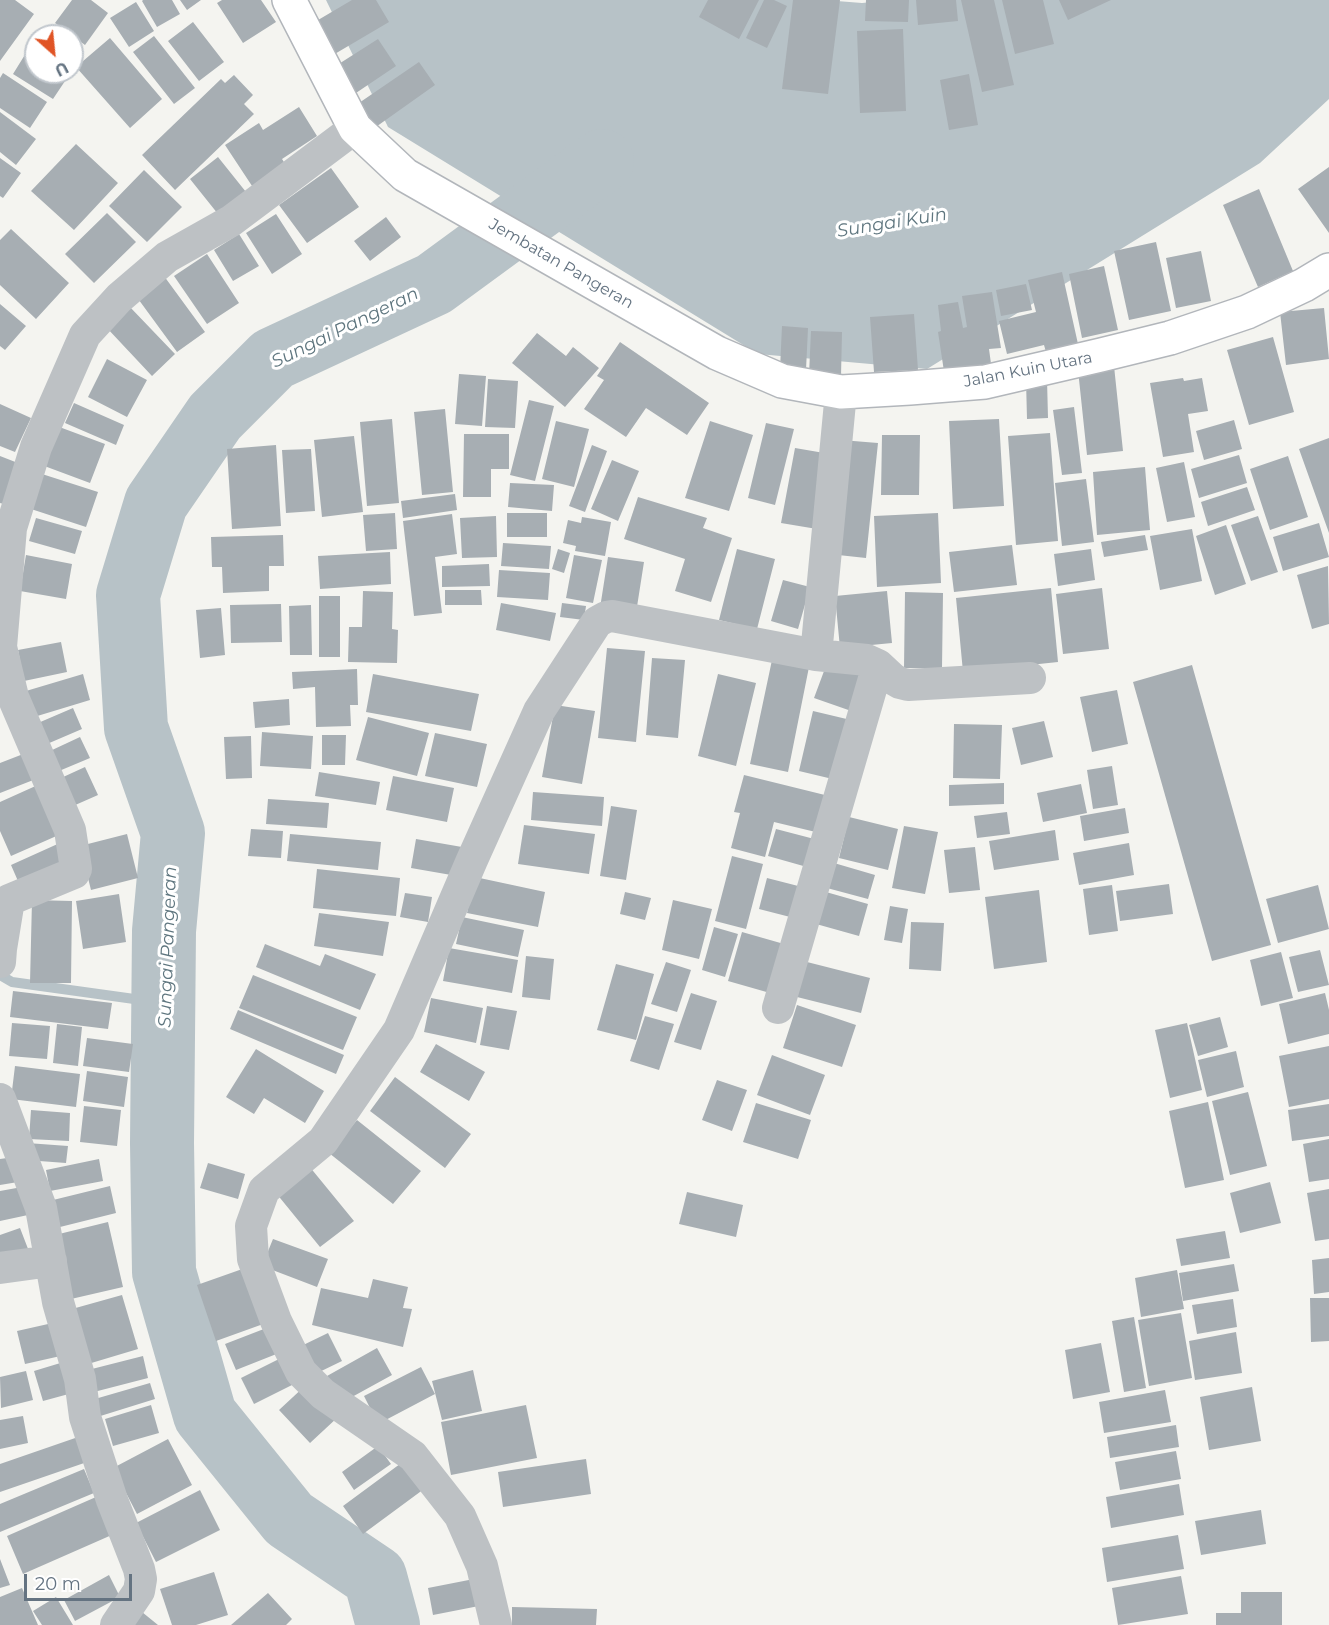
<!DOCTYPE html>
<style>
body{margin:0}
#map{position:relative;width:1329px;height:1625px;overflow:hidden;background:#f4f4f0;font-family:Montserrat,sans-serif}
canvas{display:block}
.north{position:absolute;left:24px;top:24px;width:60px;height:60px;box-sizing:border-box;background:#fff;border:2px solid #c1c7cd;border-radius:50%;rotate:153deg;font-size:16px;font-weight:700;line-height:24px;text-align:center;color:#647381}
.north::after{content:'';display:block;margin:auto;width:21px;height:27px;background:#e05425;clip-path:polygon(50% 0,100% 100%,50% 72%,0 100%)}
.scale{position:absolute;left:24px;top:1574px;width:108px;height:27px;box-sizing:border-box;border:3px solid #647381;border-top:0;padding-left:8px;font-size:18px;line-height:21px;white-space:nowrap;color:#647381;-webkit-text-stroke:4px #fff;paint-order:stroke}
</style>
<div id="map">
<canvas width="1329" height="1625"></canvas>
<div class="north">U</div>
<div class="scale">20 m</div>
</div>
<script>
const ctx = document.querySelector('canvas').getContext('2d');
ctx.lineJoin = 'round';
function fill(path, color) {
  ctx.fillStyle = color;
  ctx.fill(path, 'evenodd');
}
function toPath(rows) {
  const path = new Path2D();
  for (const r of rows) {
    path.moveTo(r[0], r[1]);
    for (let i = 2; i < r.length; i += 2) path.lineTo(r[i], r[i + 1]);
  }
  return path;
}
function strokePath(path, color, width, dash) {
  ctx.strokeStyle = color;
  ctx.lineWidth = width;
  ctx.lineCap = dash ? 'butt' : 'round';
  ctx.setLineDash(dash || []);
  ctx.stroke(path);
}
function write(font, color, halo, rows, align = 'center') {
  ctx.font = font + ' Montserrat,sans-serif';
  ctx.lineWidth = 6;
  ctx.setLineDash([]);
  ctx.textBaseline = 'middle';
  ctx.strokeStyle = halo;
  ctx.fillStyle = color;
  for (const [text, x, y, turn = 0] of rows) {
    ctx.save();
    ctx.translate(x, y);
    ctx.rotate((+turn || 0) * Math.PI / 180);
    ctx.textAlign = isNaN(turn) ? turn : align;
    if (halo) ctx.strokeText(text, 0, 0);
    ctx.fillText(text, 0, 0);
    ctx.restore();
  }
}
fill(toPath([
 [326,0,824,0,862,3,895,0,1329,0,1329,99,1260,163,927,369,758,354,388,127]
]), '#b7c2c7');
strokePath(toPath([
 [0,975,12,982,163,1003]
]), '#b7c2c7', 10);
strokePath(toPath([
 [388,1625,375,1577,289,1519,205,1415,164,1272,162,1143,164,931,173,833,136,728,128,595,156,503,215,417,273,359,434,284,602,161]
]), '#b7c2c7', 64);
fill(toPath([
 [0,0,15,0,34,14,0,61],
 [72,0,91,0,108,13,85,45,55,23],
 [143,0,172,0,180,14,157,27,142,1],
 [180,0,201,0,187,10],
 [222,0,261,0,276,22,243,43,217,3],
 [352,0,376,0,389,22,333,55,313,23],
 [708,0,759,0,739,39,699,17],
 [764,0,774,0,787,6,767,48,746,38],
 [793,0,840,0,828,94,782,89],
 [866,0,909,0,908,22,865,21],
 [916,0,956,0,958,21,918,25],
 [961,0,994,0,1014,85,982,92],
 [1002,0,1043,0,1054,44,1015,54],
 [1059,0,1111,0,1068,20],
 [136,2,154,31,129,47,110,18],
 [193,22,224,62,199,81,168,41],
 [903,29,906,111,860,113,857,31],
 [154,36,195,88,174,104,133,52],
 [110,38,162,99,130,128,76,67],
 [378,39,396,66,353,95,334,67],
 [31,45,36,48,36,72,71,72,53,99,13,74],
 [72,51,81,56,72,70],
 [419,62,435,85,373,129,356,105],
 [3,73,47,102,30,128,0,108,0,78],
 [969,74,978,125,949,130,940,80],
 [234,75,253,95,244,104,254,114,175,190,142,155,221,79,225,83],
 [299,107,317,136,282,159,289,170,256,192,225,145,259,123,263,130],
 [0,112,36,139,16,165,0,152],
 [76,144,118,183,74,230,31,191],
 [218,157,250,197,222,219,190,179],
 [0,158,21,173,3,198,0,196],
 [1329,167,1329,233,1298,189],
 [331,168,359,207,307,243,279,205],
 [144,170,182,207,147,242,109,206],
 [1259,189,1293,271,1258,287,1223,205],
 [107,213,136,242,94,283,65,254],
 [276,214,302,254,272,274,246,233],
 [386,217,401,237,370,261,354,241],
 [11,229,69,283,36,319,0,285,0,240],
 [239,234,259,266,233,281,214,250],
 [1156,242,1171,311,1129,320,1114,251],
 [1201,251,1211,301,1176,308,1166,258],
 [207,254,239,303,207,324,174,276],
 [1104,266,1118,330,1082,338,1069,274],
 [1062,272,1078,344,1046,352,1044,345,1007,354,999,321,1036,312,1028,280],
 [164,276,205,332,177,352,136,296],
 [1026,284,1032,310,1001,316,996,290],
 [992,292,1001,348,989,349,992,371,945,378,938,332,941,331,938,305,958,302,963,328,967,327,962,296],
 [0,304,26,326,5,350,0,346],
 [129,306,175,354,152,376,106,327],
 [1324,308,1329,359,1286,365,1280,312],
 [914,314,918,370,874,372,870,317],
 [782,326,808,328,806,370,780,369],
 [811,331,842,332,841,376,809,375],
 [537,333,566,356,573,347,599,368,565,407,512,363],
 [1273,337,1294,412,1249,425,1227,350],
 [620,342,709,403,687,435,646,408,626,437,584,409,604,380,597,376],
 [107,359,147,380,127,417,88,397],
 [1114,366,1123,451,1087,455,1078,370],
 [459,374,486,376,482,426,455,424],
 [1183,378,1184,381,1202,378,1208,411,1188,414,1194,452,1163,457,1150,383],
 [488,379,518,381,515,428,485,427],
 [1047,379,1048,418,1027,419,1026,380],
 [529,400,554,406,535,481,510,475],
 [74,403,124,425,116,445,65,423],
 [0,404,31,418,15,452,0,446],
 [1074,407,1082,473,1062,475,1053,410],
 [445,409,453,492,422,495,414,412],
 [392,419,399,503,367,506,360,422],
 [999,419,1004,506,953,509,949,421],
 [1234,420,1242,449,1204,460,1196,431],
 [556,421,589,429,574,487,542,479],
 [710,421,753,435,729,511,685,498],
 [766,423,794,429,775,505,748,498],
 [54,425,105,444,90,483,39,464],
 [1050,433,1058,541,1016,545,1008,436],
 [464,434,509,434,509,469,491,469,491,497,463,497],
 [882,435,920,435,919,495,881,495],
 [354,436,363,512,322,517,314,440],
 [1329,438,1329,533,1299,449],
 [841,440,878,443,866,558,829,554],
 [276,445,281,526,232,529,227,449],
 [592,445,607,451,585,512,569,506],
 [795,448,830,454,817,529,781,523],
 [311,449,315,511,286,513,282,450],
 [1239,455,1247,483,1199,498,1191,469],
 [0,456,23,465,7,505,0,503],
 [1288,456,1308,517,1270,530,1250,469],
 [612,460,639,471,618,521,591,509],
 [1184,462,1195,517,1167,522,1156,468],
 [1145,467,1150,530,1097,535,1093,472],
 [42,474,98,492,86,527,31,509],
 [1086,479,1094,542,1062,546,1055,483],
 [510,483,554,485,552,511,508,507],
 [1247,487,1255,510,1208,526,1201,502],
 [455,494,457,510,403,518,401,501],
 [638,497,707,518,703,528,732,538,711,602,675,591,685,559,624,539],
 [395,513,397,549,366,551,363,515],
 [507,513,547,513,547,537,507,537],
 [938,513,941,583,877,587,874,516],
 [452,514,457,554,435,557,442,613,414,616,403,521],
 [496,516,497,557,462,558,460,518],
 [1258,516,1278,572,1251,581,1231,525],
 [582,517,611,522,605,556,575,551,576,546,563,543,568,520,581,523],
 [36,518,82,531,75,554,29,541],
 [1319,523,1329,557,1283,571,1273,537],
 [1226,525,1246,584,1215,595,1196,536],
 [1192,529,1202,581,1160,590,1150,536],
 [283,535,284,566,269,566,269,591,223,593,222,567,212,567,211,537],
 [1145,535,1148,550,1104,557,1101,542],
 [503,543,551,546,549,569,501,566],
 [1012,545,1017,585,954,592,949,552],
 [558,549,570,553,564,573,552,569],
 [737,549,775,559,757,629,719,620],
 [1091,549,1095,580,1058,586,1054,554],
 [390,552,391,584,320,589,318,556],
 [26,555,72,564,66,599,20,591],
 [574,555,602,560,593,603,566,598],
 [608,557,644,562,636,613,600,608],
 [489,564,490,586,442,587,442,566],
 [1328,566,1329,624,1312,629,1297,575],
 [499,570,550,573,548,600,497,597],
 [783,580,810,587,798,629,771,621],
 [1051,588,1058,662,963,672,956,598],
 [1102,588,1109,649,1063,654,1056,594],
 [445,590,481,590,482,605,445,605],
 [363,591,393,592,392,629,398,630,397,663,348,662,349,627,362,627],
 [887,591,892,643,840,648,835,596],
 [905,592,943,593,942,668,904,668],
 [319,596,340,596,340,657,319,657],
 [501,603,556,613,550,641,496,630],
 [562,603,586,606,584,620,560,617],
 [281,604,282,642,231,643,230,605],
 [311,605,312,655,290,655,289,606],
 [221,608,225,655,200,658,196,610],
 [61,642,67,672,24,681,18,650],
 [607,648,645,651,636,742,598,738],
 [652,658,685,660,678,738,646,735],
 [772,660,809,667,788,772,750,764],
 [827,663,870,678,857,713,814,698],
 [1192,665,1271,945,1212,961,1133,682],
 [357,669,358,705,350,705,351,726,316,727,315,687,293,689,292,672],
 [83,674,90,700,34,717,26,691],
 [373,674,479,694,471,731,366,712],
 [718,674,756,683,736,766,698,756],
 [1117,690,1128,744,1092,752,1080,697],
 [289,699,290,725,255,728,253,702],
 [555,705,595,711,582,784,542,777],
 [73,708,82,729,47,744,38,723],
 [813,711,855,721,841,781,799,771],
 [368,717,429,733,417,776,356,760],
 [1044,721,1053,757,1021,765,1012,728],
 [954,724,1002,725,1000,779,953,778],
 [262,732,313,736,311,769,260,766],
 [435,733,487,744,477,787,425,776],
 [322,735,346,735,345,765,322,765],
 [251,736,252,778,226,779,224,737],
 [80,737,90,758,59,771,50,751],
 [31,751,41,777,0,793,0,763],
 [1112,766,1118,805,1093,809,1087,770],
 [85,767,98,795,73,806,61,778],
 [319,772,380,782,376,805,315,796],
 [744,775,833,797,824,834,774,822,765,857,731,848,740,813,734,812],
 [393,776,454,788,447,822,386,810],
 [1004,783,1004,804,949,806,949,785],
 [40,784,61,834,11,856,0,831,0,802],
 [1081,784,1087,813,1043,822,1037,793],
 [533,792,604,797,602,826,531,820],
 [268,799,329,803,327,828,266,824],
 [611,806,637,810,626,880,600,876],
 [1125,808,1129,833,1084,841,1080,816],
 [1007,812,1010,834,977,838,974,816],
 [849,817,898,829,888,870,839,858],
 [524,825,595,834,589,874,518,864],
 [904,826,938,832,925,894,892,888],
 [251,829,283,831,281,858,248,856],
 [776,829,822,841,814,869,768,856],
 [1055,830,1059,860,994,870,989,841],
 [127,834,138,878,91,890,80,846],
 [290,834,381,842,378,870,287,861],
 [416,839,462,847,457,876,411,868],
 [62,842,72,865,21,888,11,865],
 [1129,843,1134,875,1079,885,1073,853],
 [975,847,980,890,949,893,944,850],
 [732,856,763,864,746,929,715,921],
 [834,863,875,875,868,899,827,888],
 [317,869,400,878,396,916,313,908],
 [475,877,545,892,538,927,467,913],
 [767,878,806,888,798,919,759,909],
 [1169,884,1173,914,1120,921,1116,891],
 [1112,885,1118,931,1089,935,1083,889],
 [1318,885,1329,929,1278,943,1266,899],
 [819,890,868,904,859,936,809,922],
 [1039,890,1047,962,994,969,985,897],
 [625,892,651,898,645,920,620,914],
 [405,893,432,897,428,922,400,917],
 [119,894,126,942,83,949,76,901],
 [32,900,72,901,71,983,30,983],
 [673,900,712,909,699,959,662,950],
 [890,906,908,909,902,943,884,940],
 [319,913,389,922,383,956,314,946],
 [462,917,524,930,518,957,456,944],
 [911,922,944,923,941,971,909,969],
 [714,927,738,934,725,977,702,970],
 [742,932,791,946,777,995,728,981],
 [265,944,320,966,325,954,376,974,360,1010,256,967],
 [449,948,518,960,512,993,443,981],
 [1320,950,1329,985,1298,992,1289,957],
 [1281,952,1293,998,1261,1006,1250,960],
 [526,956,554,959,550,1000,522,997],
 [666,962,691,970,677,1012,651,1004],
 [807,962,870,978,861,1013,797,997],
 [616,964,654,974,636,1040,597,1030],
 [253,975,357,1017,343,1050,239,1008],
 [13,991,112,1003,108,1029,10,1017],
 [691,993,717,1001,701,1050,674,1042],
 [1325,993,1329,1010,1329,1034,1288,1044,1279,1004],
 [431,998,483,1008,476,1043,424,1032],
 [797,1005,856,1025,842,1067,783,1048],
 [487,1006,517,1011,509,1050,480,1045],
 [238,1010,344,1055,336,1074,230,1029],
 [645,1016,674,1024,659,1070,630,1061],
 [1220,1017,1228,1047,1198,1056,1189,1025],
 [12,1023,50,1026,47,1059,9,1056],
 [1187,1023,1202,1090,1170,1098,1155,1030],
 [57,1024,82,1027,78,1066,53,1063],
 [87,1038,133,1044,129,1072,83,1066],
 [436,1044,485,1072,469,1101,420,1072],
 [1329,1046,1329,1099,1289,1107,1279,1056],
 [256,1049,324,1091,305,1123,264,1098,254,1114,226,1097],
 [1236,1051,1244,1087,1207,1097,1198,1060],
 [772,1055,825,1075,810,1115,757,1095],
 [15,1066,80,1074,76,1107,11,1099],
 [87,1071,128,1077,124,1107,83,1101],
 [395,1077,471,1134,445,1168,370,1111],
 [717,1080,747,1090,732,1131,702,1120],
 [1248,1092,1267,1166,1230,1175,1212,1101],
 [1208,1102,1224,1180,1185,1188,1169,1111],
 [756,1103,811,1120,798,1159,743,1142],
 [1329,1104,1329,1136,1292,1141,1288,1110],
 [84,1106,121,1110,117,1146,80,1142],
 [31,1110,70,1113,69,1141,29,1139],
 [357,1120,421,1171,393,1204,329,1153],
 [1329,1139,1329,1179,1309,1182,1303,1144],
 [27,1143,68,1146,66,1163,26,1160],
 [14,1157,18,1182,0,1185,0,1159],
 [99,1159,103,1181,50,1191,46,1170],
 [208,1163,245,1174,238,1199,200,1188],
 [309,1166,354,1221,320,1247,276,1193],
 [1270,1182,1281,1223,1240,1233,1230,1193],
 [110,1186,116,1213,56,1228,49,1201],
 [22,1187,28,1215,0,1221,0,1191],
 [1329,1189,1329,1239,1315,1241,1307,1193],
 [687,1192,743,1205,736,1237,679,1224],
 [108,1222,123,1287,71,1299,55,1235],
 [20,1228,30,1254,0,1264,0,1235],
 [1225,1231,1230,1258,1181,1266,1176,1239],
 [273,1239,328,1259,317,1287,262,1266],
 [1329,1258,1329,1292,1314,1294,1312,1260],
 [1234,1264,1239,1291,1183,1301,1179,1273],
 [248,1267,266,1323,216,1341,197,1285],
 [1177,1270,1184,1309,1141,1317,1135,1278],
 [373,1279,408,1287,403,1308,412,1309,403,1347,312,1325,321,1288,368,1298],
 [122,1295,138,1349,88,1364,72,1309],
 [1310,1298,1329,1298,1329,1341,1311,1342],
 [1233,1299,1237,1327,1197,1334,1192,1305],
 [1181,1313,1192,1378,1149,1386,1138,1320],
 [1134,1317,1146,1388,1124,1392,1112,1321],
 [57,1322,65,1355,25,1364,17,1331],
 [269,1327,279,1353,236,1370,225,1344],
 [1236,1332,1242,1373,1195,1380,1189,1341],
 [328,1333,342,1361,309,1377,295,1349],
 [1101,1343,1110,1392,1073,1399,1065,1350],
 [377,1348,392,1375,341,1403,327,1376],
 [287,1355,300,1381,254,1404,241,1378],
 [143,1356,148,1378,90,1393,84,1371],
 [67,1361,76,1392,43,1401,34,1371],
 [421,1367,435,1394,378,1424,364,1396],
 [473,1370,482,1411,442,1420,432,1381],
 [26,1371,33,1400,1,1408,0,1377],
 [150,1383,155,1399,94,1418,88,1401],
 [307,1384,338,1417,310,1443,279,1410],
 [1252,1387,1261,1441,1209,1450,1200,1397],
 [1165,1390,1171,1422,1104,1433,1099,1402],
 [151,1405,159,1433,113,1446,105,1419],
 [526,1405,537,1458,451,1475,441,1422],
 [23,1416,28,1443,0,1449,0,1420],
 [1176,1425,1179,1447,1110,1458,1107,1437],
 [81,1436,90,1461,0,1492,0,1464],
 [168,1439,192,1485,137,1514,113,1468],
 [378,1446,391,1464,354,1490,342,1472],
 [1176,1451,1181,1479,1120,1490,1115,1462],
 [586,1459,591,1494,503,1507,498,1472],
 [404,1461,424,1489,363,1534,343,1506],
 [84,1469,94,1493,0,1532,0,1504],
 [1179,1484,1184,1515,1111,1528,1106,1497],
 [200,1490,220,1530,156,1562,136,1523],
 [96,1497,114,1534,23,1574,7,1536],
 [1261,1510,1266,1544,1201,1555,1195,1521],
 [1178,1535,1184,1569,1107,1582,1102,1548],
 [0,1559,10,1585,0,1588],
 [214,1572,228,1615,196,1625,172,1625,160,1589],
 [109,1575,120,1597,75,1621,64,1600],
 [1181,1576,1188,1614,1118,1625,1112,1588],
 [479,1578,484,1605,433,1615,428,1588],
 [22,1588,38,1625,0,1625,0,1597],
 [1241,1592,1282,1592,1282,1625,1216,1625,1216,1613,1241,1613],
 [268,1593,292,1619,286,1625,231,1625],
 [56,1597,73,1625,42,1625,33,1611],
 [512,1607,597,1609,596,1625,512,1625],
 [142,1612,158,1625,132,1625]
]), '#a7aeb3');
const secondary = toPath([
 [289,0,355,128,405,175,717,353,782,381,841,392,910,388,985,382,1101,355,1170,338,1247,312,1304,285,1329,270]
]);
strokePath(secondary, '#b2b6bb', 36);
strokePath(toPath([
 [816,655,867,660,878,665,893,679,900,683,908,685,1030,678],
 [0,962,1,949,9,900,74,873,76,869,70,830,13,697,1,647,11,528,36,447,85,335,119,298,167,257,231,221,355,128],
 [778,1008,878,665],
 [0,1099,41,1208,58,1302,80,1379,85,1417,112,1500,139,1569,141,1579,139,1591,116,1625],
 [0,1268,51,1261],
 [496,1625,482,1566,460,1516,413,1456,323,1394,301,1372,276,1321,253,1259,251,1226,264,1190,323,1141,399,1030,472,860,539,711,597,622,606,617,612,616,816,655,841,392]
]), '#bdc1c4', 32);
strokePath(secondary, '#fff', 33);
write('16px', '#647381', '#fff', [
 ["Jembatan Pangeran",561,264,30],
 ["Jalan Kuin Utara",1028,370,-11]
]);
write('italic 18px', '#5f767f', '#fff', [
 ["Sungai Kuin",892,223,-9],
 ["Sungai Pangeran",345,328,-26],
 ["Sungai Pangeran",168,947,-88]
]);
</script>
